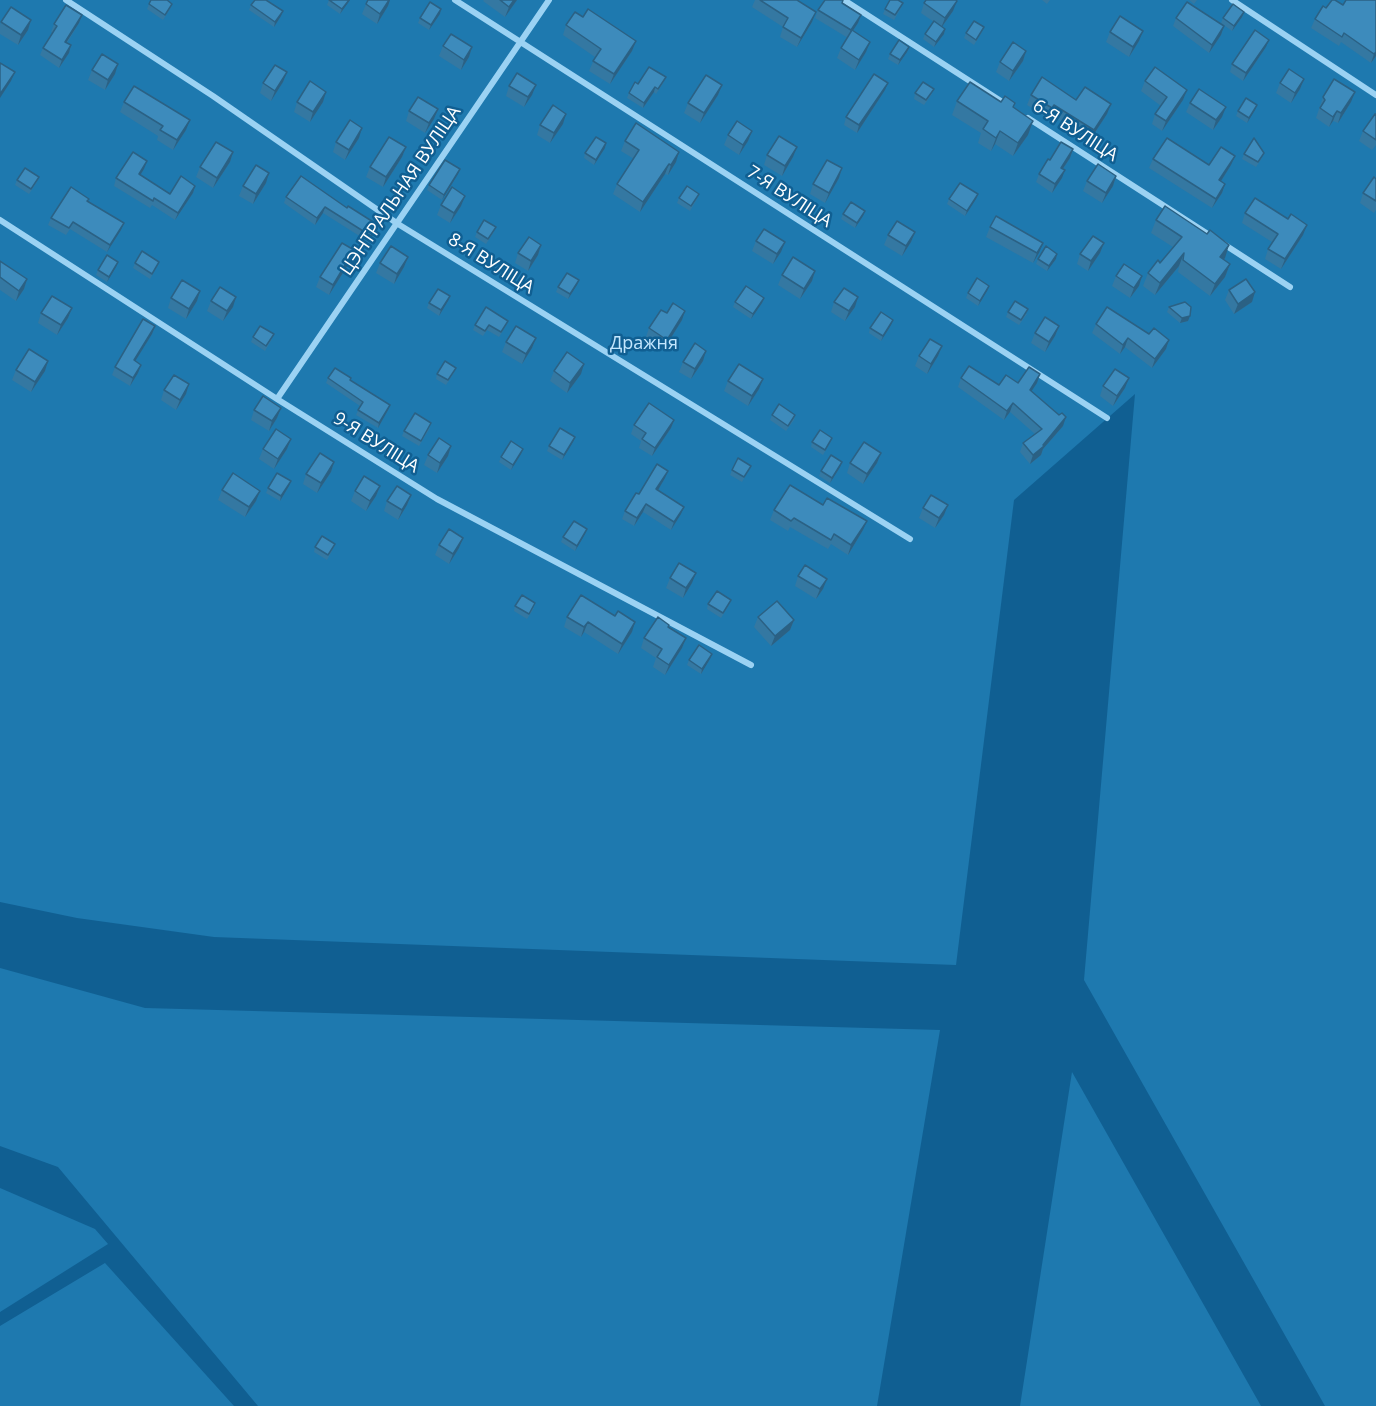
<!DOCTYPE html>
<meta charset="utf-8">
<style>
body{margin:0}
canvas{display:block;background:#105f92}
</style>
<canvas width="1376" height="1406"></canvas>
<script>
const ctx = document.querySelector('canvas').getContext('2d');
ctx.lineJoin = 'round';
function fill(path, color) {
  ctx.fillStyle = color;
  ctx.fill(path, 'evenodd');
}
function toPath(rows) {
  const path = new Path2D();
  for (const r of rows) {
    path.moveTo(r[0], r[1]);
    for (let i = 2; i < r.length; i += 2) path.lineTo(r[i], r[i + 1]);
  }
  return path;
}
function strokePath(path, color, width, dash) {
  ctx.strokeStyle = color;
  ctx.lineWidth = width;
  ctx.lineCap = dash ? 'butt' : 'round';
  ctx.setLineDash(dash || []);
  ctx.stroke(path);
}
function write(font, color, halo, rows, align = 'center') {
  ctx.font = font + ' "Open Sans",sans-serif';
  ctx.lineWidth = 5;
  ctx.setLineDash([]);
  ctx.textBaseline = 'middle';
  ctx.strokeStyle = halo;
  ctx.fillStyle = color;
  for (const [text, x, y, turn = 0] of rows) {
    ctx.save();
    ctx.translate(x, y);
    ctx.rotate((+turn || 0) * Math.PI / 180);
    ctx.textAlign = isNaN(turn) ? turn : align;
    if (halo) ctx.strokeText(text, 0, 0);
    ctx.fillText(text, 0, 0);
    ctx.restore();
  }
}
fill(toPath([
 [0,0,1376,0,1376,1406,1325,1406,1084,980,1135,394,1014,500,956,965,214,937,77,918,0,902],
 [0,968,145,1008,940,1030,877,1406,258,1406,58,1167,0,1146],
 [1072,1072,1261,1406,1020,1406],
 [0,1188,95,1229,108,1244,0,1312],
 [105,1263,234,1406,0,1406,0,1326]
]), '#1e79af');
strokePath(toPath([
 [66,0,213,96,398,224,910,539],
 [455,0,1107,418],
 [844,0,1007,105],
 [1232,0,1376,95],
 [1028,118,1214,238],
 [0,220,277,399,437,499,751,665],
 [1222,243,1290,287],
 [277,399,549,0]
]), '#9bd2f3', 6);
fill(toPath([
 [329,0,350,0,340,14,327,5],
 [368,0,390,0,388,6,377,24,362,14,366,4],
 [484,0,517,0,505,17,483,1],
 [755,0,797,0,812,22,797,47,780,37,783,27,752,7],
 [1042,0,1050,0,1047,4],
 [1189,0,1197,0,1194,4],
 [842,3,858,23,853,31,866,52,855,70,837,58,841,48,848,38,815,18,818,10],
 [924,3,953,11,942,27,945,29,944,34,934,47,923,39,925,34,934,22,921,13],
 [149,4,172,4,170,9,163,20,147,9],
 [251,5,281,16,274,27,249,10],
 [1323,6,1376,56,1371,63,1341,42,1339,46,1311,28,1315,19],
 [901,8,894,20,883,14,885,9],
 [440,14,429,30,418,23,420,18],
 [82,15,79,23,67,43,71,45,69,53,59,68,40,55,43,48,53,33,51,32,54,24],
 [583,17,636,41,632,51,610,84,589,71,595,57,563,35,566,25],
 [1242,17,1232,31,1221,23,1223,18],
 [1176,18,1224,26,1221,35,1209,53,1173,26],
 [31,20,28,30,18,45,0,34,0,25,1,22],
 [982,32,974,45,964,38,966,33],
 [1110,32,1139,41,1129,57,1106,42],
 [443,46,472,47,469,57,461,70,439,56],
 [1266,47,1243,81,1230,72,1232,64],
 [1026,51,1023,61,1009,81,996,72,1000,62],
 [907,52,898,65,888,59,890,54],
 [92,70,115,74,105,90,88,80],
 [287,72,283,82,271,101,260,93,263,83],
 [1304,79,1300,89,1291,103,1276,93,1280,83],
 [1145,81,1187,90,1183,100,1162,131,1152,124,1155,114,1161,106,1141,91],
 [664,82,656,94,654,92,643,108,627,98,629,93],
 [722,85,718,95,700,123,684,113,688,103],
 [509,86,532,95,524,107,506,96],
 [885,90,857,133,844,125,846,117],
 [915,93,932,94,924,105,914,99],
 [1031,95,1107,114,1090,140,1051,115,1048,118,1027,105],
 [1323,97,1351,102,1338,123,1333,121,1329,127,1316,118],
 [957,101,1001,102,1014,108,1028,135,1013,156,995,144,991,151,978,143,981,133,952,115],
 [124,102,186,130,173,150,157,140,158,136,120,112],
 [297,102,323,102,310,122,294,112],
 [1190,103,1222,117,1213,130,1186,112],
 [438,109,434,119,425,133,406,121,409,111],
 [1255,110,1247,123,1236,116,1238,111],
 [1375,114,1376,145,1372,150,1359,141,1363,131],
 [563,124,550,143,537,135,540,125],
 [752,131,748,141,739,155,724,145,728,135],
 [359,138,345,160,333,152,336,142],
 [625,141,676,162,668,175,665,174,640,212,613,194,617,184,634,159,621,151],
 [606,143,605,148,594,165,584,158,585,153],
 [406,147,402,157,383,187,366,177,370,167],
 [233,152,230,162,213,188,196,177,200,167],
 [1244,154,1262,158,1256,167,1242,159],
 [767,155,793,157,782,176,764,165],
 [1070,158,1063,169,1062,178,1052,193,1036,182,1039,174,1050,160],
 [1153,159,1209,165,1231,165,1221,181,1225,184,1222,193,1212,208,1149,168],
 [147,161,144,169,140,175,170,194,195,186,193,193,175,220,152,205,150,208,114,186,116,178],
 [842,168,839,178,825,203,810,194,813,184],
 [458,174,442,200,427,190,429,185],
 [301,176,375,231,369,242,323,213,315,225,284,203,286,197],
 [1116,176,1113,186,1102,203,1083,191,1087,181],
 [1376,179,1376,210,1374,213,1360,203,1363,193],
 [17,180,37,182,29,194,15,185],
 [266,183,253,204,239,196,243,186],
 [699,194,697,199,690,211,677,203,679,198],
 [978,194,976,199,965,216,947,204,949,199],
 [88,201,121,230,107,252,70,229,66,235,48,225,51,218],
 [441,205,461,206,450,223,437,215],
 [1245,213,1303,235,1281,269,1265,259,1268,249,1272,242,1242,223],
 [843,214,863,216,855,228,841,219],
 [1156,220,1207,234,1225,258,1223,260,1230,264,1225,277,1210,296,1178,272,1179,266,1155,295,1143,286,1148,273,1160,263,1173,247,1151,233],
 [990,227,1039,253,1033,263,986,237],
 [477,232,494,232,486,244,475,237],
 [915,232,911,242,902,256,884,245,888,235],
 [756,241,781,252,773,264,752,251],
 [1104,243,1100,253,1088,271,1077,264,1080,254],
 [541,245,538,255,528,271,515,263,518,253],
 [354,250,351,260,329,295,316,287,320,277],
 [408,257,404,267,394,284,376,273,380,263],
 [1038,259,1056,259,1047,271,1036,264],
 [0,261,27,279,24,289,16,301,0,290],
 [159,262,157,267,150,279,133,268,135,263],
 [116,267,107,282,96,275,98,270],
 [815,271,812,281,800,299,778,285,782,275],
 [1116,276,1142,276,1139,286,1130,298,1112,286],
 [579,280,577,285,568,299,556,292,558,287],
 [1229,290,1252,302,1234,314,1225,300],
 [200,291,197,301,186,319,168,308,171,298],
 [987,291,978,306,966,298,968,293],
 [764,298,762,303,751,319,733,307,735,302],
 [211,301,233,307,223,321,207,311],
 [448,301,439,316,427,308,429,303],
 [834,302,855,307,845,321,831,312],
 [1169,307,1188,321,1180,323,1167,312],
 [72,308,68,318,57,335,38,323,41,313],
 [1008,312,1027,314,1019,325,1006,317],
 [667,313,682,320,664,349,646,337,649,328],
 [508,321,506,326,499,337,487,330,483,336,473,330,475,325],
 [1096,324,1149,334,1169,340,1166,349,1152,368,1125,347,1120,354,1092,333],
 [891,325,881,341,869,333,870,328],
 [155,326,152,334,135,361,138,373,130,386,112,375,115,367],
 [1059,326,1055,336,1045,352,1031,343,1035,333],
 [253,337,272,339,265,351,251,342],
 [536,338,532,348,522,364,502,352,506,342],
 [942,346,938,356,927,374,915,366,919,356],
 [48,361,45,371,31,392,12,380,16,370],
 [703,361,691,379,679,372,683,362],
 [456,368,454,373,446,385,436,379,437,374],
 [554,371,581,374,567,393,550,381],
 [328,378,350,381,390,405,388,410,378,428,356,415,360,406,326,383],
 [961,378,999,385,1018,383,1037,383,1031,391,1063,426,1043,449,1041,455,1030,464,1020,452,1023,443,1035,434,1010,412,1004,420,958,387],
 [728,381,759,389,748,406,724,391],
 [1103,386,1125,388,1113,406,1100,396],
 [164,390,186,394,176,410,161,400],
 [281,408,277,418,269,431,251,420,254,410],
 [772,415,795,415,794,420,786,431,770,420],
 [674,420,671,428,652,456,639,448,641,441,631,434,634,425],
 [430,428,419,446,402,436,404,431],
 [832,438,830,443,823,455,811,447,812,442],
 [291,439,287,449,274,469,259,459,263,449],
 [573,442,562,460,547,451,549,446],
 [451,446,448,456,437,473,424,465,428,455],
 [881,453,877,463,863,484,847,473,850,463],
 [521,454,511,470,499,462,501,457],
 [334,462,331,472,317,493,303,484,306,474],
 [751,466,742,482,730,475,732,470],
 [840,467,830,483,819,476,821,471],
 [668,471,665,478,658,490,681,514,671,530,643,512,634,526,622,519,625,511,639,494],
 [289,486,280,501,266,493,268,488],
 [380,486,376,496,366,511,351,501,355,491],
 [222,490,256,501,245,517,218,500],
 [411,495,407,505,398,520,384,511,387,501],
 [923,508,944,515,935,528,919,518],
 [774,510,863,530,848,555,831,544,828,549,790,527,788,531,770,520],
 [587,529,585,534,575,551,561,542,563,537],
 [463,538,459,548,449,564,435,555,439,545],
 [335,544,333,549,327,560,314,552,315,547],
 [798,576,823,589,816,599,795,586],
 [670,578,692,583,683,598,666,588],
 [731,600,729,605,721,618,707,609,708,604],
 [515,606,534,608,527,619,514,611],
 [567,617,632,632,618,654,584,632,581,637,564,627],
 [758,617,794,620,790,630,771,646,754,627],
 [644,638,686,638,682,648,665,675,653,667,656,658,641,648],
 [710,659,701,674,687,665,689,660]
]), '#3478a2');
fill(toPath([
 [349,0,350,0,340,14,342,9],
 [389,0,390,0,388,6,377,24,380,14],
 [514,0,517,0,505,17,509,7],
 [957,1,953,11,941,28,945,18],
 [441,9,440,14,429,30,431,25],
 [283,11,281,16,274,27,275,22],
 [816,12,812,22,797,47,801,38],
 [1244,12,1242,17,1232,31,1234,26],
 [82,15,79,23,62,49,65,42],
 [861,15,858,23,848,38,851,30],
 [31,20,28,30,18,45,21,35],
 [1224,26,1221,35,1209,53,1212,45],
 [945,29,944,34,934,47,936,42],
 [1143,31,1139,41,1129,57,1133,47],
 [1269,40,1266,47,1243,81,1246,73],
 [636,41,632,51,610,84,614,74],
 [870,42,866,52,855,70,859,60],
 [71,45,69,53,59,68,62,60],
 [472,47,469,57,461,70,464,60],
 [909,47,907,52,898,65,900,60],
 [1026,51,1023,61,1009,81,1013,71],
 [1376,52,1376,56,1371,63,1374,54],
 [118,64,115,74,105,90,108,80],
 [15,72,11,81,0,98,0,94],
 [287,72,283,82,271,101,275,91],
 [1304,79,1300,89,1291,103,1295,93],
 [888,83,885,90,857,133,859,125],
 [536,85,532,95,524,107,528,97],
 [722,85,718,95,700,123,704,113],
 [655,87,654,92,643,108,644,103],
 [1187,90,1183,100,1162,131,1166,121],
 [326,92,323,102,310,122,313,112],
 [1355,92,1351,102,1338,123,1341,113],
 [1111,104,1107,114,1090,140,1094,130],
 [1257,105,1255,110,1247,123,1249,118],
 [1226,107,1222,117,1213,130,1216,120],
 [438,109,434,119,425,133,429,123],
 [1337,111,1333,121,1329,127,1333,117],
 [566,114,563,124,550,143,554,133],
 [190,120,186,130,173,150,177,140],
 [1033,121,1028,135,1013,156,1018,143],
 [362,128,359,138,345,160,349,150],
 [752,131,748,141,739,155,743,145],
 [1000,131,995,144,991,151,996,138],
 [606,143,605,148,594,165,596,160],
 [406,147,402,157,383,187,386,177],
 [797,147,793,157,782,176,785,166],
 [1073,149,1070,158,1058,176,1061,168],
 [233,152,230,162,213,188,217,178],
 [679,152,676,162,668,175,671,165],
 [1235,156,1231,165,1216,189,1219,180],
 [147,161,144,169,136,182,139,174],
 [669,164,665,174,640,212,643,202],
 [842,168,839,178,825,203,829,193],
 [460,169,458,174,442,200,444,195],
 [1065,170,1062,178,1052,193,1055,184],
 [269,173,266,183,253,204,256,194],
 [1116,176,1113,186,1102,203,1106,193],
 [1225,184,1222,193,1212,208,1216,199],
 [195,186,193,193,175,220,178,213],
 [978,194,976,199,965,216,967,211],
 [465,196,461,206,450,223,454,213],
 [325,207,323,213,315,225,317,218],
 [865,211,863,216,855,228,857,223],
 [124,223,121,230,107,252,110,245],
 [378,225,375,231,369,242,371,236],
 [1307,225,1303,235,1281,269,1285,259],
 [915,232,911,242,902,256,906,246],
 [785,242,781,252,773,264,777,254],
 [1043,243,1039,253,1033,263,1037,253],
 [1104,243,1100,253,1088,271,1091,261],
 [541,245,538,255,528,271,531,261],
 [1229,245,1225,258,1216,270,1220,257],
 [354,250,351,260,329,295,333,285],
 [1184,253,1179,266,1155,295,1160,283],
 [1057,254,1056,259,1047,271,1049,266],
 [408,257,404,267,394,284,397,274],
 [118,262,116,267,107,282,109,277],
 [1230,264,1225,277,1210,296,1215,284],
 [815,271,812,281,800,299,804,289],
 [1142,276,1139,286,1130,298,1134,288],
 [27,279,24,289,16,301,19,291],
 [579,280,577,285,568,299,570,294],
 [989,286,987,291,978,306,980,301],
 [200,291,197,301,186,319,189,309],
 [1255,292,1252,302,1234,314,1238,304],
 [450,296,448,301,439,316,441,310],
 [236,297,233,307,223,321,227,311],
 [858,297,855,307,845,321,849,311],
 [764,298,762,303,751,319,753,314],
 [72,308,68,318,57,335,61,325],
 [685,311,682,320,664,349,667,340],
 [1190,316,1188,321,1180,323,1182,318],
 [893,320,891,325,881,341,883,336],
 [155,326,152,334,131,368,134,360],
 [1059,326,1055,336,1045,352,1049,342],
 [536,338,532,348,522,364,526,354],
 [1128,338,1125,347,1120,354,1123,345],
 [1169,340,1166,349,1152,368,1155,359],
 [942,346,938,356,927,374,931,364],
 [706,351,703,361,691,379,695,369],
 [48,361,45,371,31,392,35,382],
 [584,364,581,374,567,393,570,383],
 [141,365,138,373,130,386,133,378],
 [1040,374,1037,383,1027,398,1030,390],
 [1129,378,1125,388,1113,406,1117,396],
 [763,379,759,389,748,406,752,396],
 [189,384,186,394,176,410,180,400],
 [1013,403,1010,412,1004,420,1007,411],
 [390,405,388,410,378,428,379,423],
 [281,408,277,418,269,431,272,421],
 [1066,417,1063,426,1043,449,1041,455,1030,464,1033,455],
 [674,420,671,428,652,456,655,448],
 [575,437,573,442,562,460,564,455],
 [291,439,287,449,274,469,278,459],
 [451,446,448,456,437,473,440,463],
 [523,449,521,454,511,470,513,465],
 [881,453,877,463,863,484,867,474],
 [334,462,331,472,317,493,321,483],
 [842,462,840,467,830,483,832,478],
 [668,471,665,478,654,497,656,489],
 [291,481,289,486,280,501,281,496],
 [380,486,376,496,366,511,370,501],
 [260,491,256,501,245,517,249,507],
 [411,495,407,505,398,520,402,510],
 [646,504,643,512,634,526,637,518],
 [948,505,944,515,935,528,939,518],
 [684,507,681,514,671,530,674,522],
 [867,521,863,530,848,555,851,545],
 [587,529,585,534,575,551,577,546],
 [463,538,459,548,449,564,453,554],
 [696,573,692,583,683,598,686,588],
 [827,579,823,589,816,599,820,589],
 [794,620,790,630,771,646,775,636],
 [588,622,584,632,581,637,584,627],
 [635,622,632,632,618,654,622,644],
 [686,638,682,648,665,675,669,665],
 [712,654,710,659,701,674,702,669]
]), '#2b6184');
const building = toPath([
 [151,0,167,0,172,4,165,15,149,4,151,0],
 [255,0,266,0,283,11,275,22,251,5,255,0],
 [329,0,349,0,342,9,329,0],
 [368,0,389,0,380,14,366,4,368,0],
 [500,0,514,0,509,7,500,0],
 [760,0,797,0,816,12,801,38,783,27,788,18,760,0],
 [825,0,843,0,842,3,861,15,851,30,818,10,825,0],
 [890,0,898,0,903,3,895,15,885,9,890,0],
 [926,0,956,0,957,1,945,18,924,3,926,0],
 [1332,0,1335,0,1343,5,1346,0,1376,0,1376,52,1374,54,1344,33,1342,37,1315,19,1323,6,1326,8,1332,0],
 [430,2,441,9,431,25,420,18,430,2],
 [1187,2,1224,26,1212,45,1176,18,1187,2],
 [1233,4,1244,12,1234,26,1223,18,1233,4],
 [66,5,82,15,65,42,71,45,62,60,43,48,57,26,54,24,66,5],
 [11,7,31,20,21,35,1,22,11,7],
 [588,9,636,41,614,74,593,61,601,49,566,25,575,12,583,17,588,9],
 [1120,16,1143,31,1133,47,1110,32,1120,16],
 [934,21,945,29,936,42,925,34,934,21],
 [974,21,984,27,976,40,966,33,974,21],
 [852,30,870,42,859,60,841,48,852,30],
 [1255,30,1269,40,1246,73,1232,64,1255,30],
 [451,34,472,47,464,60,443,46,451,34],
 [899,40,909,47,900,60,890,54,899,40],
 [1013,42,1026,51,1013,71,1000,62,1013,42],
 [102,54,118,64,108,80,92,70,102,54],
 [0,63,15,72,0,94,0,63],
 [275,65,287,72,275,91,263,83,275,65],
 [649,67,666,77,658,89,655,87,644,103,629,93,635,82,638,84,649,67],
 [1155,67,1187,90,1166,121,1155,114,1167,97,1145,81,1155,67],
 [1289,69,1304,79,1295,93,1280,83,1289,69],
 [517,73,536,85,528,97,509,86,517,73],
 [874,74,888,83,859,125,846,117,874,74],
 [706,75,722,85,704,113,688,103,706,75],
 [1042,77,1076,100,1085,87,1111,104,1094,130,1054,105,1052,108,1031,95,1042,77],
 [1334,79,1355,92,1341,113,1337,111,1333,117,1320,108,1325,100,1323,97,1334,79],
 [310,81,326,92,313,112,297,102,310,81],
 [923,82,934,89,926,100,915,93,923,82],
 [970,82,1001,102,1005,96,1015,103,1013,107,1033,121,1018,143,1000,131,996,138,983,129,988,121,957,101,970,82],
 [134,86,190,120,177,140,160,130,163,126,124,102,134,86],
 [1199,89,1226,107,1216,120,1190,103,1199,89],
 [418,97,438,109,429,123,409,111,418,97],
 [1246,98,1257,105,1249,118,1238,111,1246,98],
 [553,105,566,114,554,133,540,125,553,105],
 [1375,114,1376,114,1376,140,1363,131,1375,114],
 [350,120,362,128,349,150,336,142,350,120],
 [737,121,752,131,743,145,728,135,737,121],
 [636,123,679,152,671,165,669,164,643,202,617,184,639,150,625,141,636,123],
 [779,136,797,147,785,166,767,155,779,136],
 [389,137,406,147,386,177,370,167,389,137],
 [596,137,606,143,596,160,585,153,596,137],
 [1167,138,1209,165,1221,147,1235,156,1219,180,1225,184,1216,199,1153,159,1167,138],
 [1254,138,1264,153,1258,162,1244,154,1254,138],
 [216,142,233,152,217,178,200,167,216,142],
 [1061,142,1073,149,1061,168,1065,170,1055,184,1039,174,1048,159,1050,160,1061,142],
 [133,152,147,161,139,174,170,194,181,176,195,186,178,213,154,198,153,201,116,178,133,152],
 [445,160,460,169,444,195,429,185,445,160],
 [827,160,842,168,829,193,813,184,827,160],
 [1098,164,1116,176,1106,193,1087,181,1098,164],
 [256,165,269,173,256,194,243,186,256,165],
 [25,168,39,177,31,189,17,180,25,168],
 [301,176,347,208,348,206,378,225,371,236,325,207,317,218,286,197,301,176],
 [1374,177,1376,179,1376,201,1363,193,1374,177],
 [960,183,978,194,967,211,949,199,960,183],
 [687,186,699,194,691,206,679,198,687,186],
 [71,187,89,199,87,201,124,223,110,245,73,222,69,228,51,218,71,187],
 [452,187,465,196,454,213,441,205,452,187],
 [1255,198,1288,219,1291,214,1307,225,1285,259,1268,249,1278,234,1245,213,1255,198],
 [851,202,865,211,857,223,843,214,851,202],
 [1165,206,1207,234,1210,230,1229,245,1220,257,1230,264,1215,284,1183,260,1184,253,1160,283,1148,273,1158,260,1160,263,1182,237,1156,220,1165,206],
 [996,216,1043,243,1037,253,990,227,996,216],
 [484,220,496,227,488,239,477,232,484,220],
 [897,221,915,232,906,246,888,235,897,221],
 [764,229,785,242,777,254,756,241,764,229],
 [1093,236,1104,243,1091,261,1080,254,1093,236],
 [529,237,541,245,531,261,518,253,529,237],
 [342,243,354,250,333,285,320,277,342,243],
 [391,246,408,257,397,274,380,263,391,246],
 [1046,246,1057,254,1049,266,1038,259,1046,246],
 [142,251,159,262,152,274,135,263,142,251],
 [107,255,118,262,109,277,98,270,107,255],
 [793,257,815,271,804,289,782,275,793,257],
 [0,261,27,279,19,291,0,277,0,261],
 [1124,264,1142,276,1134,288,1116,276,1124,264],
 [567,273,579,280,570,294,558,287,567,273],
 [977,278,989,286,980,301,968,293,977,278],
 [1246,279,1255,292,1238,304,1229,290,1246,279],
 [182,280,200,291,189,309,171,298,182,280],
 [746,286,764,298,753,314,735,302,746,286],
 [220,287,236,297,227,311,211,301,220,287],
 [844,288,858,297,849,311,834,302,844,288],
 [438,289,450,296,441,310,429,303,438,289],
 [52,296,72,308,61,325,41,313,52,296],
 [1015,301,1028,309,1021,320,1008,312,1015,301],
 [1185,302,1191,307,1190,316,1182,318,1169,307,1185,302],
 [673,303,685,311,667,340,649,328,661,310,667,313,673,303],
 [486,307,508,321,501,332,489,325,485,331,475,325,486,307],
 [1107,307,1149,334,1154,328,1169,340,1155,359,1128,338,1123,345,1096,324,1107,307],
 [881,312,893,320,883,336,870,328,881,312],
 [1045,317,1059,326,1049,342,1035,333,1045,317],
 [143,319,155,326,134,360,141,365,133,378,115,367,143,319],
 [260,326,274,334,266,346,253,337,260,326],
 [516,326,536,338,526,354,506,342,516,326],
 [930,339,942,346,931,364,919,356,930,339],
 [695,343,706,351,695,369,683,362,695,343],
 [29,349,48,361,35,382,16,370,29,349],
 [567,352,584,364,570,383,554,371,567,352],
 [445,361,456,368,448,380,437,374,445,361],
 [739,364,763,379,752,396,728,381,739,364],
 [969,366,999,385,1006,375,1018,383,1029,367,1040,374,1030,390,1059,415,1062,413,1066,417,1043,445,1044,446,1033,455,1023,443,1042,429,1013,403,1007,411,961,378,969,366],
 [335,368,351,378,350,380,390,405,379,423,358,410,363,402,328,378,335,368],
 [1115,369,1129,378,1117,396,1103,386,1115,369],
 [174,375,189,384,180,400,164,390,174,375],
 [263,396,281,408,272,421,254,410,263,396],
 [649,403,674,420,655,448,642,439,646,433,634,425,649,403],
 [779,404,795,415,788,426,772,415,779,404],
 [415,413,431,423,421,441,404,431,415,413],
 [560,428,575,437,564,455,549,446,560,428],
 [276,429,291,439,278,459,263,449,276,429],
 [820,430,832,438,825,450,812,442,820,430],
 [439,438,451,446,440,463,428,455,439,438],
 [511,441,523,449,513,465,501,457,511,441],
 [864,442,881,453,867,474,850,463,864,442],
 [320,453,334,462,321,483,306,474,320,453],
 [831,455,842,462,832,478,821,471,831,455],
 [738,458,751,466,744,477,732,470,738,458],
 [657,464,668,471,656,489,684,507,674,522,646,504,637,518,625,511,636,493,639,494,657,464],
 [233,473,260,491,249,507,222,490,233,473],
 [277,473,291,481,281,496,268,488,277,473],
 [364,476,380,486,370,501,355,491,364,476],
 [790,485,823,505,827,498,867,521,851,545,834,534,831,540,794,518,791,521,774,510,790,485],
 [397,486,411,495,402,510,387,501,397,486],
 [931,495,948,505,939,518,923,508,931,495],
 [574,521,587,529,577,546,563,537,574,521],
 [449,529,463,538,453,554,439,545,449,529],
 [322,536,335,544,328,555,315,547,322,536],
 [679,563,696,573,686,588,670,578,679,563],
 [805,565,827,579,820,589,798,576,805,565],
 [717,591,731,600,723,613,708,604,717,591],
 [522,595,535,603,529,614,515,606,522,595],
 [581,595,615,616,618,611,635,622,622,644,588,622,584,627,567,617,581,595],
 [777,601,794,620,775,636,758,617,777,601],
 [658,617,669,625,668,627,686,638,669,665,657,657,662,649,644,638,658,617],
 [699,645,712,654,702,669,689,660,699,645]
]);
fill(building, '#3d8bbc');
strokePath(building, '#2b6184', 1.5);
write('18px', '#fff', '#105f92', [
 ["6-Я ВУЛІЦА",1075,131,33],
 ["ЦЭНТРАЛЬНАЯ ВУЛІЦА",401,191,-56],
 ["7-Я ВУЛІЦА",789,197,33],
 ["8-Я ВУЛІЦА",491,264,32],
 ["9-Я ВУЛІЦА",376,443,32]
]);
write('18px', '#c3e7fe', '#105f92', [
 ["Дражня",644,344]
]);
</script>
